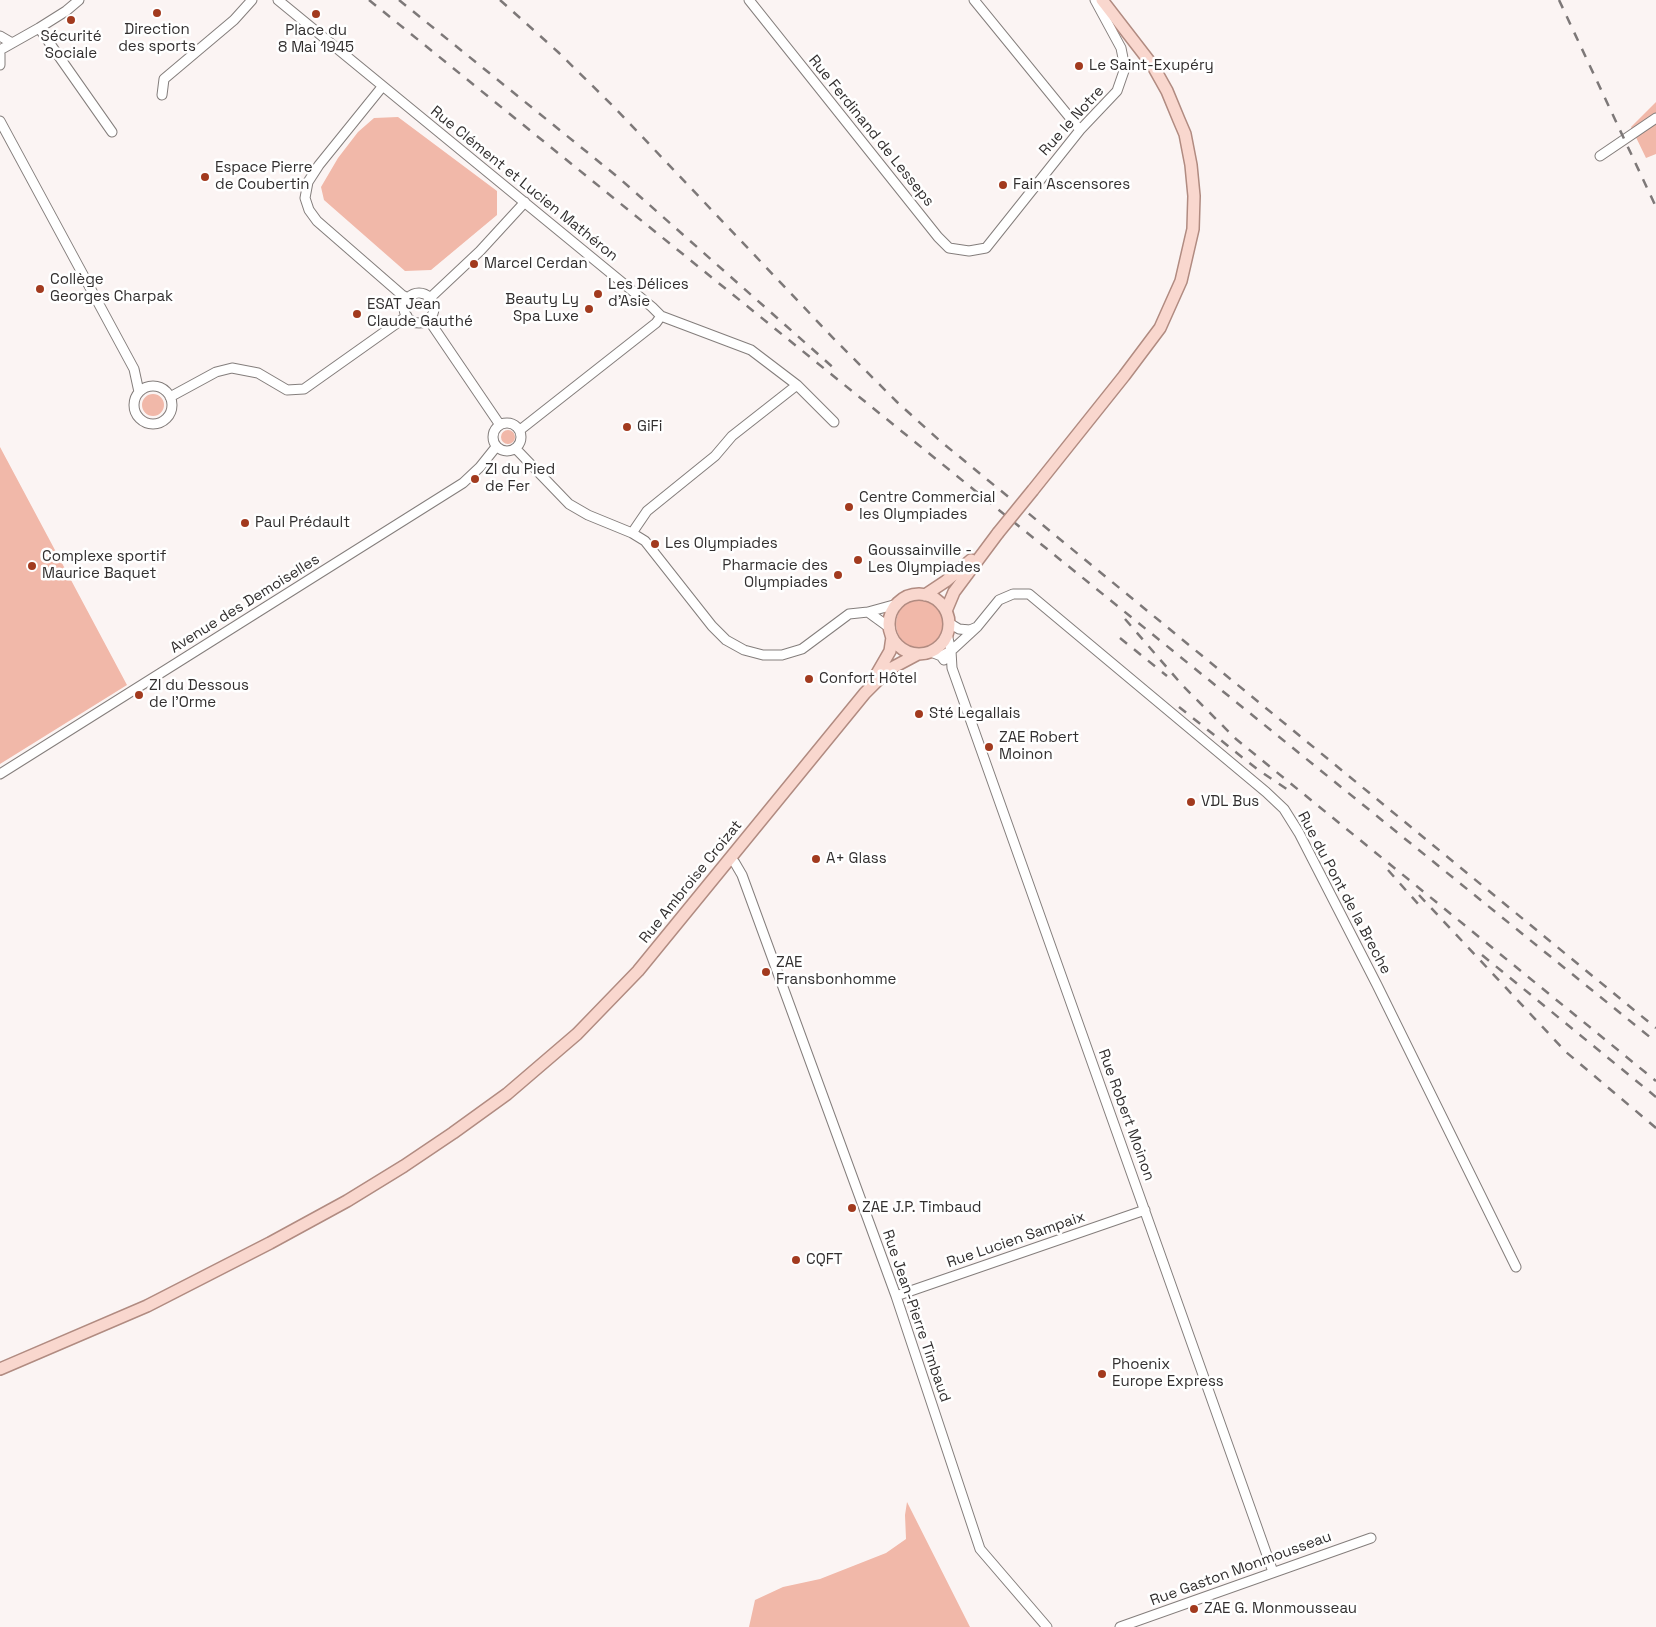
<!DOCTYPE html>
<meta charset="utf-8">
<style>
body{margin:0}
canvas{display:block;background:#fbf4f3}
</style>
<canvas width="1656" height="1627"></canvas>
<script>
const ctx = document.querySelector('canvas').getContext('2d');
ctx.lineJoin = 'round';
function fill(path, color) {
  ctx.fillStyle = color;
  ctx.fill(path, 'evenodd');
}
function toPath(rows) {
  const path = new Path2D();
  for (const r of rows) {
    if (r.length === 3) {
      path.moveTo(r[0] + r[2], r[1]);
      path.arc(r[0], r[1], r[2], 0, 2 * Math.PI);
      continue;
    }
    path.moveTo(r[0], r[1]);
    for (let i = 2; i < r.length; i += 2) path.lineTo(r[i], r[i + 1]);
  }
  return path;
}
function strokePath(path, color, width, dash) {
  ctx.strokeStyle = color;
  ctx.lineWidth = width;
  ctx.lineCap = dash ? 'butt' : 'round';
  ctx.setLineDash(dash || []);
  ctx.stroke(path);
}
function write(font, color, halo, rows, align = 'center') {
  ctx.font = font + ' "Space Grotesk",sans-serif';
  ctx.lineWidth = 5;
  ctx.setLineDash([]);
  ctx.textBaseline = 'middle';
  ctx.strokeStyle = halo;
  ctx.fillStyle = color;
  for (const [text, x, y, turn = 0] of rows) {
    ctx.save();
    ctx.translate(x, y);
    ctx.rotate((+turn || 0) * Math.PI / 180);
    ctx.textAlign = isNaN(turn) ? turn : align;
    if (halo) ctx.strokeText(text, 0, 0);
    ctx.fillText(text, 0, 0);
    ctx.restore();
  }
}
fill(toPath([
 [1656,102,1656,154,1646,158,1631,127],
 [398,117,497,191,497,215,431,270,405,271,324,200,321,187,338,158,358,132,374,118],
 [153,405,11],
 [508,437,7],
 [0,447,127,685,0,764],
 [921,624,25],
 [907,1502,970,1627,749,1627,755,1600,783,1587,820,1579,886,1553,906,1539,905,1515]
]), '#f1b8a9');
const minor = toPath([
 [278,0,652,307,661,316,751,350,797,385,834,422],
 [749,0,938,237,949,248,969,251,986,248,1080,130,1117,91,1125,68,1121,48,1095,0],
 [974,0,1080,130],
 [39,28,112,132],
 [0,36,12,43],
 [0,50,39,28,66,11,79,0],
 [0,54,0,65],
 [382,87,319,165,308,182,305,198,309,210,317,221,402,295,408,298],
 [162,95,164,79,234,20,252,0],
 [0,121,134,369,139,392],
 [1600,156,1656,118],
 [419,308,15],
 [430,298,480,251,525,202],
 [428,319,500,425],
 [153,405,19],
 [170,397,216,372,232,368,258,373,287,390,304,389,407,316],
 [507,437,14],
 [520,430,656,323,661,316],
 [516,449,569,504,588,515,632,533,645,541,712,626,726,640,744,650,763,655,782,655,802,649,849,614,868,612,897,604],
 [632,533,647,511,715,456,732,436,797,385],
 [868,612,890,628],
 [949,623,959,629,970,630,977,627],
 [947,634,951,651,952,668,1273,1572],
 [931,652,941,656,944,660],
 [941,656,951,651,977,627,999,600,1013,594,1029,594,1266,792,1284,809,1299,833,1377,985,1516,1267],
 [0,774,463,483,480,467,496,447],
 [731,858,735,863,742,875,896,1296,980,1549,1047,1627],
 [896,1296,1145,1210],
 [1120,1627,1371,1538]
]);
const major = toPath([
 [1033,490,1124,376,1160,328,1181,281,1193,229,1194,196,1191,165,1185,134,1179,120,1167,91,1153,66,1102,0],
 [919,624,30],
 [925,595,946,581,971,560],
 [946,611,954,592,998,533],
 [875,677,890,651,892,637],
 [0,1369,147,1306,270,1243,347,1201,404,1166,453,1133,507,1094,577,1034,638,971,865,693,888,670,918,654]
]);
strokePath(minor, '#847e7c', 11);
strokePath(major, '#b18b81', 14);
strokePath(minor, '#fff', 9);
strokePath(major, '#f9d7ce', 11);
strokePath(toPath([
 [369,0,1656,1042],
 [399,0,619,178,836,370],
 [500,0,558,52,614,107,835,340,897,402,939,440,1656,1028],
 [1559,0,1656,207],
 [1125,619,1183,686,1236,739,1656,1081],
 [1120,638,1167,676],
 [1179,707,1257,769,1291,792],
 [1388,870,1419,905],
 [1419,895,1566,1052,1656,1128],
 [1482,955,1656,1097]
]), '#7d7878', 2.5, [9, 9]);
const majorBridge = toPath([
 [998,533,1033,490]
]);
strokePath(majorBridge, '#b18b81', 14, []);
strokePath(majorBridge, '#f9d7ce', 11);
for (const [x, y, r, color] of [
 [157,13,5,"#a23a1e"],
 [316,14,5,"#a23a1e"],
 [71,20,5,"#a23a1e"],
 [1079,66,5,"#a23a1e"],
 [205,177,5,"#a23a1e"],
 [1003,185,5,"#a23a1e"],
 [474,264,5,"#a23a1e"],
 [40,289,5,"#a23a1e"],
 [598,294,5,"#a23a1e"],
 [589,309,5,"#a23a1e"],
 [357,314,5,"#a23a1e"],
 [627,427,5,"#a23a1e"],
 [475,479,5,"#a23a1e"],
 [849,507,5,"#a23a1e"],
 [245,523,5,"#a23a1e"],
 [655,544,5,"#a23a1e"],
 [858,560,5,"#a23a1e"],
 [32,566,5,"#a23a1e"],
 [838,575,5,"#a23a1e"],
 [809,679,5,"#a23a1e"],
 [139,695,5,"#a23a1e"],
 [919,714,5,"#a23a1e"],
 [989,747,5,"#a23a1e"],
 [1191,802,5,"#a23a1e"],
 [816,859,5,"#a23a1e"],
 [766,972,5,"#a23a1e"],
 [852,1208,5,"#a23a1e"],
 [796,1260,5,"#a23a1e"],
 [1102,1374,5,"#a23a1e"],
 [1194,1609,5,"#a23a1e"]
]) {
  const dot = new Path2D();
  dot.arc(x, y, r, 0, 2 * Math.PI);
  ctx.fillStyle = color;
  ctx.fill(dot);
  strokePath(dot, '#fff', 2);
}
write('15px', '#322f2f', '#fff', [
 ["Direction",157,30,"center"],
 ["des sports",157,47,"center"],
 ["Place du",316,31,"center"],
 ["8 Mai 1945",316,48,"center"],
 ["Sécurité",71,37,"center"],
 ["Sociale",71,54,"center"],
 ["Le Saint-Exupéry",1089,66],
 ["Espace Pierre",215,168],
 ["de Coubertin",215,185],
 ["Fain Ascensores",1013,185],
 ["Marcel Cerdan",484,264],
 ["Collège",50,280],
 ["Georges Charpak",50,297],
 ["Les Délices",608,285],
 ["d'Asie",608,302],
 ["Beauty Ly",579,300,"right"],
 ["Spa Luxe",579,317,"right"],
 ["ESAT Jean",367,305],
 ["Claude Gauthé",367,322],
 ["GiFi",637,427],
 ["ZI du Pied",485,470],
 ["de Fer",485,487],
 ["Centre Commercial",859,498],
 ["les Olympiades",859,515],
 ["Paul Prédault",255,523],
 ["Les Olympiades",665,544],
 ["Goussainville -",868,551],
 ["Les Olympiades",868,568],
 ["Complexe sportif",42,557],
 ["Maurice Baquet",42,574],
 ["Pharmacie des",828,566,"right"],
 ["Olympiades",828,583,"right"],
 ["Confort Hôtel",819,679],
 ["ZI du Dessous",149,686],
 ["de l'Orme",149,703],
 ["Sté Legallais",929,714],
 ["ZAE Robert",999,738],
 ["Moinon",999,755],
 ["VDL Bus",1201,802],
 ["A+ Glass",826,859],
 ["ZAE",776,963],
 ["Fransbonhomme",776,980],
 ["ZAE J.P. Timbaud",862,1208],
 ["CQFT",806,1260],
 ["Phoenix",1112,1365],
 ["Europe Express",1112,1382],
 ["ZAE G. Monmousseau",1204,1609]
], 'left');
write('15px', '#322f2f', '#fff', [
 ["Rue le Notre",1072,121,-48],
 ["Rue Ferdinand de Lesseps",871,131,51],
 ["Rue Clément et Lucien Mathéron",524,184,39],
 ["Avenue des Demoiselles",245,604,-32],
 ["Rue Ambroise Croizat",691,882,-51],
 ["Rue du Pont de la Breche",1344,893,62],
 ["Rue Robert Moinon",1126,1115,70],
 ["Rue Lucien Sampaix",1016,1240,-19],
 ["Rue Jean-Pierre Timbaud",916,1316,71],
 ["Rue Gaston Monmousseau",1241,1569,-20]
]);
</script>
